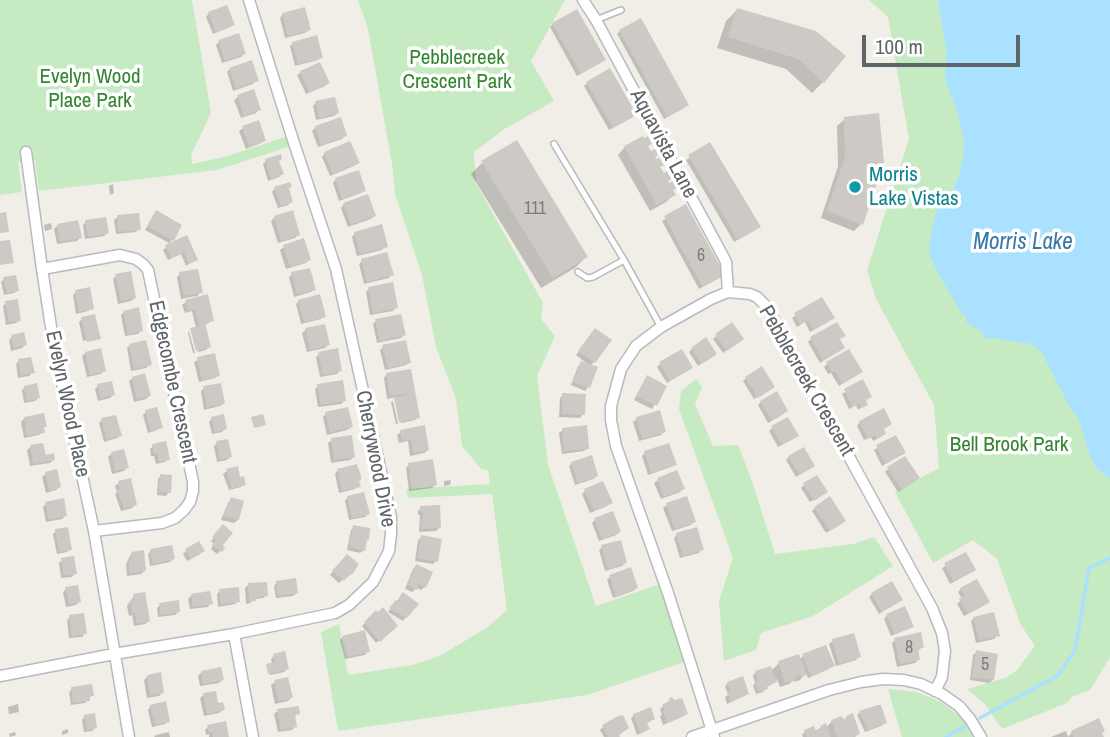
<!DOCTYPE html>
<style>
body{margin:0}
#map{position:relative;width:1110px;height:737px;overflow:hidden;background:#f1eee7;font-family:"Archivo Narrow",sans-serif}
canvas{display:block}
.scale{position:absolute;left:862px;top:35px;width:158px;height:32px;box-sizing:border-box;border:4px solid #5e6468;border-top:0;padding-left:9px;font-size:21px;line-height:24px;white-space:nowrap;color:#5e6468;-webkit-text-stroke:5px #fff;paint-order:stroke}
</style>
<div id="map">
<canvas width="1110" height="737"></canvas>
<div class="scale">100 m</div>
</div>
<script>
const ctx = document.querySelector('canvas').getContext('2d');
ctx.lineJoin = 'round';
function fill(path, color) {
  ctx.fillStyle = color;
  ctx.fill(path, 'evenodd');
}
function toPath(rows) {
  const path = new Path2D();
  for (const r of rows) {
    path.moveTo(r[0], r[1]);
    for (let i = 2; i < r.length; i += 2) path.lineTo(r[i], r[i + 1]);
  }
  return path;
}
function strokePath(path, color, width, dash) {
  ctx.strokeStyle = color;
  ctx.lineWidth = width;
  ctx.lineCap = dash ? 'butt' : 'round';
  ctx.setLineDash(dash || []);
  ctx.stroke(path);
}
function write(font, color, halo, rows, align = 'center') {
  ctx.font = font + ' "Archivo Narrow",sans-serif';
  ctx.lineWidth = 7;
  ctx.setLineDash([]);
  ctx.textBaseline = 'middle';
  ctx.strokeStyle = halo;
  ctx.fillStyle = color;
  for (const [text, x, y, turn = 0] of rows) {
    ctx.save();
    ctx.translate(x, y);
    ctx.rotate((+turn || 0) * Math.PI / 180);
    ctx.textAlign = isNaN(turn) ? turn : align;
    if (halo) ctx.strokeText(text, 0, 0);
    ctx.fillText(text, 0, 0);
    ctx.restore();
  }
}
fill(toPath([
 [0,0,192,0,211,113,191,155,192,164,228,156,288,136,291,146,217,170,39,191,35,160,18,162,22,192,0,195],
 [358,0,565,0,531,61,554,101,506,128,474,152,476,183,543,303,541,319,555,336,537,376,548,465,596,606,660,584,665,597,663,599,664,602,666,602,687,661,587,695,338,731,321,632,339,624,348,675,413,665,441,655,485,629,507,610,492,494,408,498,406,489,490,484,488,470,481,469,462,446,456,399,436,347,422,275,395,194,392,164,368,29],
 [869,0,945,0,1040,336,1110,475,1110,657,1090,690,1072,697,1067,703,1002,729,985,704,967,689,1005,678,1017,670,1035,646,1021,625,997,559,973,540,933,563,895,492,939,468,934,405,876,299,867,270,909,139,888,17],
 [696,379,702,387,695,404,713,446,738,445,752,481,775,554,853,544,874,537,893,566,813,616,761,633,756,650,724,661,719,601,733,558,679,409,681,391],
 [888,689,917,692,941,702,962,718,975,737,902,737]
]), '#c6eac2');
fill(toPath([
 [938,0,1110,0,1110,479,1096,468,1091,458,1078,418,1068,404,1041,351,1029,342,1025,344,996,338,987,339,985,338,981,331,966,322,966,315,962,314,958,308,936,269,931,258,929,246,935,216,937,211,952,191,958,178,963,159,964,140,957,111,945,80,947,53]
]), '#aae1ff');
fill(toPath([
 [737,10,815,33,823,82,812,93,786,69,717,48,726,21],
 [209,13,233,24,230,27,213,34,206,17],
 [283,14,309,30,305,33,285,38,280,18],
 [553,24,600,63,577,76,550,27],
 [620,31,687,105,684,108,664,119,617,34],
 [219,42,244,54,241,57,222,63,216,45],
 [293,43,321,57,318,60,295,66,290,46],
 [230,69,257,80,253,84,233,91,227,72],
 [301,72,328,83,325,86,306,94,297,75],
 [587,83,631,118,609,130,584,86],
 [238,97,259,109,256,113,241,118,234,100],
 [316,103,337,113,334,116,316,120,313,106],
 [845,119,861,224,854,231,821,218,838,166,837,126],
 [316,127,345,135,342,139,318,147,312,131],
 [243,128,264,140,261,143,246,149,239,131],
 [710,144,755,230,734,242,686,160],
 [625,147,647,147,674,194,666,202,650,211,618,155],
 [325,153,357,163,354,166,330,176,322,157],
 [266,161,282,174,279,177,268,181,263,164],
 [482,163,586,257,575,268,541,288,471,174],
 [336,179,364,190,361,193,339,201,333,183],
 [113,184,114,193,110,195,109,186],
 [275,188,287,189,291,202,288,205,278,208,272,192],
 [344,204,374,216,371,219,348,227,341,208],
 [686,206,720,277,699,289,662,221],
 [153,216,172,240,169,243,145,230],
 [118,217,139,229,136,232,116,234,114,220],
 [275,217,298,235,295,238,278,243,271,221],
 [86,222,107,233,104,236,85,239,83,225],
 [51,223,52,229,45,231,44,225],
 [57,226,80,237,77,241,57,244,54,229],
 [355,233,386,246,382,250,357,256,352,237],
 [186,238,196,259,186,266,181,254,168,260,163,250,166,247],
 [284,247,309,259,306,263,286,269,280,250],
 [362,261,392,274,389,278,364,284,359,264],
 [180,274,201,292,196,297,196,296,181,299,177,277],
 [292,274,314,289,311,292,294,297,289,277],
 [116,276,135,298,131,301,118,304,113,279],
 [4,279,18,290,14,293,4,295,1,282],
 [369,289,396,307,393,311,370,315,366,292],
 [76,292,92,308,88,311,76,314,73,295],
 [822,299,829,321,810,332,805,322,797,327,792,318],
 [299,301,324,316,321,319,301,324,296,304],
 [186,302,212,320,209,323,203,325,209,347,206,350,198,352,192,329,196,328,192,311,185,313,182,305],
 [6,303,19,320,16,323,6,325,3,306],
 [124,312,141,331,138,334,125,336,121,315],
 [82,319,98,337,83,341,79,322],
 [376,321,404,335,401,338,377,343,373,324],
 [731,324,739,342,723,353,713,339],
 [306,330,328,344,325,348,307,352,302,333],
 [189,331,195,353,193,353,188,333],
 [592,333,594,362,590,366,576,355],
 [12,337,25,345,22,348,11,351,9,340],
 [811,339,839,340,843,348,820,363,808,342],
 [130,345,150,364,146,368,131,371,127,348],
 [383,347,409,362,406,365,385,370,380,350],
 [692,349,712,357,698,366,689,352],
 [86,353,104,371,101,374,87,377,82,356],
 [319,354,340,370,337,374,320,377,316,357],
 [200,359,218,375,215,378,199,382,194,362],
 [19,361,33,372,29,376,18,378,16,364],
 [581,363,588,387,585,391,571,385,578,366],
 [660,364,691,368,667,383,657,367],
 [827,364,857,375,839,386,831,373,828,374,824,367],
 [409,371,418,417,415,420,401,423,395,398,396,397,387,399,384,378,387,374],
 [647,377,665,386,652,409,634,400],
 [133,378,149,396,146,399,134,402,129,381],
 [746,378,769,390,754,399,743,381],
 [862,382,870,397,864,401,862,407,858,410,856,405,849,409,842,394],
 [98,386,113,395,110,398,98,401,95,389],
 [318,386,344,401,341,404,318,407,315,389],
 [25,387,38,398,35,401,24,403,22,390],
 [204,388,224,403,220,406,204,410,201,391],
 [563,395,583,414,580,418,559,417,560,398],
 [393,401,398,424,396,424,391,402],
 [761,402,783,414,768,423,758,405],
 [146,412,161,427,157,430,148,433,143,415],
 [326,414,351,427,347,430,327,435,323,417],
 [25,418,42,429,43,432,39,435,24,438,21,422],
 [212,418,225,429,222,432,212,434,209,422],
 [637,419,664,432,661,435,639,441,633,422],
 [102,420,120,435,117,438,104,442,99,423],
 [860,422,890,424,882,430,884,434,881,437,873,441,871,437,864,440,857,426],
 [772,428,793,439,778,447,769,431],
 [563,430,588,448,584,451,562,454,559,433],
 [401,432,428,450,424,453,410,456,408,441,399,443,397,435],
 [896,437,904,453,882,466,874,450],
 [332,440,354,457,350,460,331,463,328,443],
 [217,443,230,457,227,460,217,462,214,446],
 [153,446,168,459,165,462,156,464,154,456,151,456,150,449],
 [31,447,44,457,54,459,50,463,30,466,27,450],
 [645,453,675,464,671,467,648,475,642,456],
 [111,454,127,467,124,471,112,474,108,457],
 [789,457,813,466,796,477,786,460],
 [572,463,597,476,593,479,575,485,569,466],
 [409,465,435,485,432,488,409,491,406,468],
 [889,468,914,481,898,492,885,472],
 [338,470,359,486,355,489,339,493,335,474],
 [55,471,59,487,56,490,46,493,42,477,46,474],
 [227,471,239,479,244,484,241,487,229,490,223,474],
 [161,476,169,492,166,496,157,495,158,479],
 [451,480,450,485,444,486,444,481],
 [658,480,683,488,680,492,661,499,654,483],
 [119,483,135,505,132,508,121,511,115,494,117,492,115,486],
 [804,485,822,495,810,502,801,488],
 [585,491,610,503,607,506,590,513,582,494],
 [348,497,368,514,365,517,349,520,345,501],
 [231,499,238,520,234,523,221,520,228,503],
 [46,504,65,516,62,519,46,522,43,507],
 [667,505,694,521,691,525,672,531,663,508],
 [421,508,439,528,436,531,419,532,420,515,418,515,418,511],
 [815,508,841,524,826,533,812,511],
 [595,520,619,532,616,535,599,541,592,523],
 [223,527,220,546,223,548,217,554,211,549,214,544,211,541],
 [354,527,367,540,365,542,364,550,360,553,347,550,351,530],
 [56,531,70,549,67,552,57,554,53,534],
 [677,535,702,549,699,553,680,558,674,538],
 [422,537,436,561,433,564,415,561,418,540],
 [602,547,625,563,622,566,605,571,599,550],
 [151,551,173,559,170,562,150,566,148,554],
 [186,551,200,554,187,561,183,554],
 [131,554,144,571,141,574,127,576,126,564],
 [965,554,970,573,950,584,942,568],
 [347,556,357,564,351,574,348,577,346,576,339,583,330,575],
 [62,560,75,573,72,577,61,578,59,563],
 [416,566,425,587,421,590,417,588,412,592,405,589,413,569],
 [610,577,636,588,633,591,613,598,607,580],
 [277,582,297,593,293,596,276,598,274,586],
 [248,585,266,595,263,598,255,599,250,603,246,604,245,588],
 [66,589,79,602,76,605,66,607,63,592],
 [961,589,985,605,964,616,957,604,962,599,958,592],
 [220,591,238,601,235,604,218,607,217,594],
 [403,594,406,617,403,621,388,612],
 [872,594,901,600,879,614,869,597],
 [134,596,149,621,145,624,134,626,132,615,129,616,127,606],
 [191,596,211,603,208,607,190,609,188,599],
 [160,605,178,612,175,615,158,617,157,608],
 [376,613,393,629,376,643,362,626],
 [887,615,912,626,908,629,891,636,884,619],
 [70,617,85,633,82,637,69,638,67,620],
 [974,618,998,635,994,639,976,643,971,621],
 [343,637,368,651,365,655,345,659,340,640],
 [895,640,923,647,917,651,918,660,915,663,897,667,892,643],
 [833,641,859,656,856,660,836,666,829,644],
 [977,652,993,680,989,683,970,680,973,655],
 [274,656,287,669,284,672,270,675,268,666,272,665,271,659],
 [798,656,800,659,803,656,832,666,829,669,808,678,806,673,800,680,794,682,794,680,789,684,780,687,777,679,771,685,766,687,763,692,756,694,753,686,755,683,753,676,756,672,771,671,779,663],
 [202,672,222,680,219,683,200,686,198,676],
 [148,676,162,692,159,696,147,698,144,680],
 [275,682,291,698,288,701,275,704,271,685],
 [728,683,747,693,744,696,727,704,725,697,728,695,725,686],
 [72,689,92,695,85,703,71,705,69,692],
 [204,695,217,705,223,710,219,713,204,716,200,698],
 [670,700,686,714,682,717,663,725,660,716,662,715,660,709],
 [18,704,19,712,9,714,8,707],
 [151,706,168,721,165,724,152,727,148,710],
 [278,711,298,713,295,716,295,726,292,730,278,732,274,714],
 [860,712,885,723,881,726,865,732,857,715],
 [634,715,653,718,646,724,648,729,644,732,637,735,631,718],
 [85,716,95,728,92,731,84,732,82,720],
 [847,717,858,734,855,737,803,737,802,735,805,731,817,731,821,727,826,728,832,721,842,722],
 [604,726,617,735,618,737,604,737,600,730],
 [208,727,228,737,209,737,209,734,206,735,205,730],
 [68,729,68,733,62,735,62,731],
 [1066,731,1068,737,1072,732,1101,733,1102,737,1051,737],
 [15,732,16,735,10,737,9,734],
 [169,732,170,737,154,737,156,735]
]), '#0003');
strokePath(toPath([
 [980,718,1057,676,1075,651,1089,568,1110,558],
 [946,737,965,726]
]), '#aae1ff', 3.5);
fill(toPath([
 [227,5,235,25,216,32,208,12],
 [305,7,311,30,288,36,282,13],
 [737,8,816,31,846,56,824,83,798,59,728,37],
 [577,9,606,60,581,74,552,23],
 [641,18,689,105,667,117,619,30],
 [239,33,246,54,225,61,218,40],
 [317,35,323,58,298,64,292,42],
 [252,60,259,81,236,88,229,68],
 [320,62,330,83,309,92,300,71],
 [610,68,637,115,613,128,586,82],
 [254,89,261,110,244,116,237,95],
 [335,97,339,113,319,118,315,101],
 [879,113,884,162,863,225,827,211,845,157,844,117],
 [341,117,347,136,321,145,315,126],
 [259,120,266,141,249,147,242,126],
 [643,136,644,138,648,136,652,144,648,146,651,151,655,149,658,155,655,157,656,159,660,157,664,165,660,167,664,173,667,171,672,179,668,181,669,183,673,181,677,188,673,190,676,195,657,205,624,146],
 [517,140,588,257,553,278,481,161],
 [350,141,360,163,333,174,324,152],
 [710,142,761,227,738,240,688,155],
 [281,154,282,159,279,161,284,174,271,179,265,159],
 [359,170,366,191,342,199,335,178],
 [290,182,292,187,289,188,293,202,281,206,274,187],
 [368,194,376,216,351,225,343,203],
 [686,204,725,275,703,287,664,216],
 [156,210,182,225,174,241,147,226],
 [293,210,300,235,281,241,274,216],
 [6,212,9,232,0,233,0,213],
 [139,213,141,230,118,232,117,215],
 [106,217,109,233,88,237,85,220],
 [78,220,82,238,60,242,57,224],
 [382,224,388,247,360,254,354,232],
 [187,235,198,260,189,264,184,252,172,258,165,245],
 [304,238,311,260,290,267,283,245],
 [10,240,14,263,0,265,0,241],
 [387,252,394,275,367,282,361,259],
 [310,268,316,290,297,294,291,272],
 [198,269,203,293,184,296,179,272],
 [131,271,136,298,121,301,115,274],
 [16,275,19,291,7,293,3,277],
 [393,282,398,308,373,313,368,287],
 [90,287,94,309,79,312,75,290],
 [208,294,214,321,205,323,211,347,196,351,190,328,199,326,195,309,188,311,185,300],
 [320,294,326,317,304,322,298,300],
 [822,297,835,318,814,330,808,320,800,325,794,313],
 [18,299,21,321,9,322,5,301],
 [139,307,143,331,128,334,123,311],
 [95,314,101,339,87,342,81,317],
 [401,314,406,335,380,341,375,319],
 [732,322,744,339,727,351,715,334],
 [837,322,846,336,840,339,845,348,823,361,810,337],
 [325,324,330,345,310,350,305,328],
 [595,328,612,340,595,363,578,351],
 [24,332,27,345,14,348,11,335],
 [706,337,717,354,702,364,691,348],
 [146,340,152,365,134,369,129,344],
 [406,340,411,363,388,368,382,345],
 [101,348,106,371,90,375,85,352],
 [338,348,342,371,323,375,318,352],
 [682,349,693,368,670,381,659,362],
 [849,349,863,372,842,384,835,371,832,372,826,362],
 [215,353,220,376,202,380,197,357],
 [31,357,35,373,21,375,18,359],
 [581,361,598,367,590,388,573,382],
 [762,366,775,387,758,398,745,377],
 [411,369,420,418,399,422,394,398,411,393,390,396,386,373],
 [145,373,151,396,137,399,132,377],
 [647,375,667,386,657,406,636,396],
 [863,379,872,397,866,400,868,405,862,408,859,403,853,407,844,389],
 [343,380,346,401,321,405,317,384],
 [112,381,115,395,101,398,97,384],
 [37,383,40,398,27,401,24,386],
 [221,383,225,404,207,407,203,386],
 [777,391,788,411,772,421,760,401],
 [562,393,586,394,585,415,562,414],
 [157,407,163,428,151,431,145,410],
 [348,407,353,427,330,432,325,412],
 [884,408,892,424,884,429,886,434,877,439,875,435,868,439,859,421],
 [660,410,666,432,642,439,636,417],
 [44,413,47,427,44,427,45,433,27,436,24,417],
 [224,414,227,429,215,432,211,417],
 [263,414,266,425,254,428,251,417],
 [116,415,122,436,107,439,101,418],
 [788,417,799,436,782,445,771,426],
 [425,425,429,450,413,453,411,439,402,441,400,430],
 [587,425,589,449,564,451,562,428],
 [352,435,355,457,334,460,331,438],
 [896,435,906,453,885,464,876,445],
 [228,439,232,457,220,460,216,441],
 [166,441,170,460,159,462,157,453,154,454,152,444],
 [43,443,46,455,54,453,55,460,33,464,30,445],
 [669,443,677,465,651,473,644,451],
 [804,447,815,466,800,475,788,456],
 [124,449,129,468,115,471,111,452],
 [592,455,598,476,578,483,571,462],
 [905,456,920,478,902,490,887,467],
 [433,459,437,485,412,489,408,463],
 [357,464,361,476,361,480,359,481,361,487,342,491,337,469],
 [238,466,240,477,244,476,246,485,232,488,226,469],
 [57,469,61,487,50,491,45,472],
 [677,470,685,489,664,497,657,478],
 [160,474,172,475,171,493,159,492],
 [817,475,828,492,814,501,803,483],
 [131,478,137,505,124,508,117,489,120,489,118,481],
 [603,481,613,503,594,511,584,489],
 [364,492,370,514,352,518,347,496],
 [687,496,696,522,675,529,666,503],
 [830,496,846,521,830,531,814,507],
 [231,497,244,501,239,520,223,516],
 [64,498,67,516,49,520,45,502],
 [440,505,441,528,421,529,421,518,423,518,423,512,420,512,420,506],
 [613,511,621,532,602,539,594,518],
 [223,524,233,533,223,545,225,548,222,552,212,545,216,540,212,537],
 [353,525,370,528,369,540,367,540,365,551,349,547],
 [68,527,72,550,59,552,55,529],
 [697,527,704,550,683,556,676,533],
 [421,535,442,539,438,562,417,558],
 [621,540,627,563,608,569,601,545],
 [199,541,205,551,191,559,185,549],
 [172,545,175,559,153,564,150,549],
 [144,550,146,571,130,573,128,559,132,559,131,552],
 [966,552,976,570,954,582,944,563],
 [347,554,359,564,352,575,351,573,344,581,332,571],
 [74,556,77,574,64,576,61,558],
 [416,564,433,572,426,588,419,584,417,590,408,585],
 [631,567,638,588,616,596,609,575],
 [296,578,298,593,278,596,276,581],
 [977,579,990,602,968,614,959,599,965,596,960,588],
 [892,581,903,600,882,612,871,593],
 [267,582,268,596,255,597,256,601,249,601,248,583],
 [78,585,81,602,69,604,65,587],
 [239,587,240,602,221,604,219,589],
 [210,591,213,604,193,607,191,594],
 [145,592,150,621,137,624,135,613,132,614,130,601,134,600,133,594],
 [403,592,419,604,407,618,389,608,396,600,398,602,401,599,399,597],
 [179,600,180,612,161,615,159,603],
 [905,606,914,627,895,634,886,614],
 [383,607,398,626,380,642,364,622,376,610,378,612],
 [994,612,1000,636,979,640,973,617],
 [84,613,87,634,72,636,69,615],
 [365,630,370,652,348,657,342,636],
 [921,632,924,647,918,649,920,660,900,664,894,638],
 [854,633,861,657,839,664,832,639],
 [826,645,835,666,811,676,802,654],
 [976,650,998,654,994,680,972,677],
 [285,651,289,669,268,674,266,664,275,662,273,654],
 [799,654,807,675,800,677,799,675,795,677,796,680,785,683,778,661],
 [771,666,777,682,767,686,768,689,759,692,755,681,758,680,755,671],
 [221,667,224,680,203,684,201,671],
 [161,672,164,693,150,695,147,675],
 [743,676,749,694,731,702,727,692,731,691,727,682],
 [288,677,293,698,278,701,274,680],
 [92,684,94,696,90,696,90,701,73,703,71,687],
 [216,691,218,703,223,702,225,710,207,714,203,693],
 [672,697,674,700,682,698,688,714,667,723,663,712,665,711,662,704,670,702,669,698],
 [166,701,170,722,155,725,150,705],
 [878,705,881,705,887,723,868,730,859,711],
 [299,706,300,714,295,715,297,727,281,730,277,709],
 [651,707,655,719,647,723,650,729,640,733,633,714],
 [95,713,97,728,87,730,84,715],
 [853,713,860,734,853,737,837,737,831,720,842,716,843,719,847,718,846,716],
 [623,715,629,728,619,735,620,737,608,737,602,725,616,717],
 [1099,718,1105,731,1102,733,1104,737,1074,737,1071,731],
 [226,721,229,737,213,737,212,732,209,733,207,725],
 [826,723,831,737,807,737,804,730,814,726,815,730,821,728,820,726]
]), '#cdc9c4');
const service = toPath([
 [596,20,621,10],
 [554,144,624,260,661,327],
 [578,272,587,278,593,277,624,260]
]);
const minor = toPath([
 [583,0,596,20,724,258,726,262,728,292],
 [26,152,42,269,54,346,94,531,129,737],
 [42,269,120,255,136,259,144,265,148,270,193,482,193,491,190,502,184,510,175,518,162,523,94,531],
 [234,634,253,737],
 [0,676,114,654,234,634,335,613,349,605,373,582,389,551,391,534,391,517,336,269,293,140,249,0],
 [692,737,829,690,861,682,883,679,904,680,921,684,942,694,959,706,970,719,981,737],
 [714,737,668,593,616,446,611,420,611,406,621,369,636,346,661,327,711,299,728,292,750,294,757,297,767,307,932,608,942,633,945,651,942,677,935,691]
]);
strokePath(service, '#b7babe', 8);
strokePath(minor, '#b7babe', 13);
strokePath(service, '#fff', 5);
strokePath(minor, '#fff', 10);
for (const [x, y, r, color] of [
 [855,187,7,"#0f9aa8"]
]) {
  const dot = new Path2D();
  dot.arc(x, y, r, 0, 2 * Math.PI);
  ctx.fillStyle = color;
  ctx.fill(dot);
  strokePath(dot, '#fff', 2.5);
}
write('18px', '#7a7d7f', null, [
 ["111",535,209],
 ["6",701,256],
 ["8",909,648],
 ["5",985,665]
]);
write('21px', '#32862f', '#fff', [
 ["Pebblecreek",457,58],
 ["Crescent Park",457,82],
 ["Evelyn Wood",90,77],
 ["Place Park",90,101],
 ["Bell Brook Park",1009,445]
]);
write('21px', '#5e6468', '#fff', [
 ["Aquavista Lane",663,144,62],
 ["Pebblecreek Crescent",806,381,60],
 ["Edgecombe Crescent",172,382,78],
 ["Evelyn Wood Place",67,404,78],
 ["Cherrywood Drive",375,459,79]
]);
write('21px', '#0d838f', '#fff', [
 ["Morris",869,175],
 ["Lake Vistas",869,199]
], 'left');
write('italic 23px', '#3877a7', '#fff', [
 ["Morris Lake",1023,243]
]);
</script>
